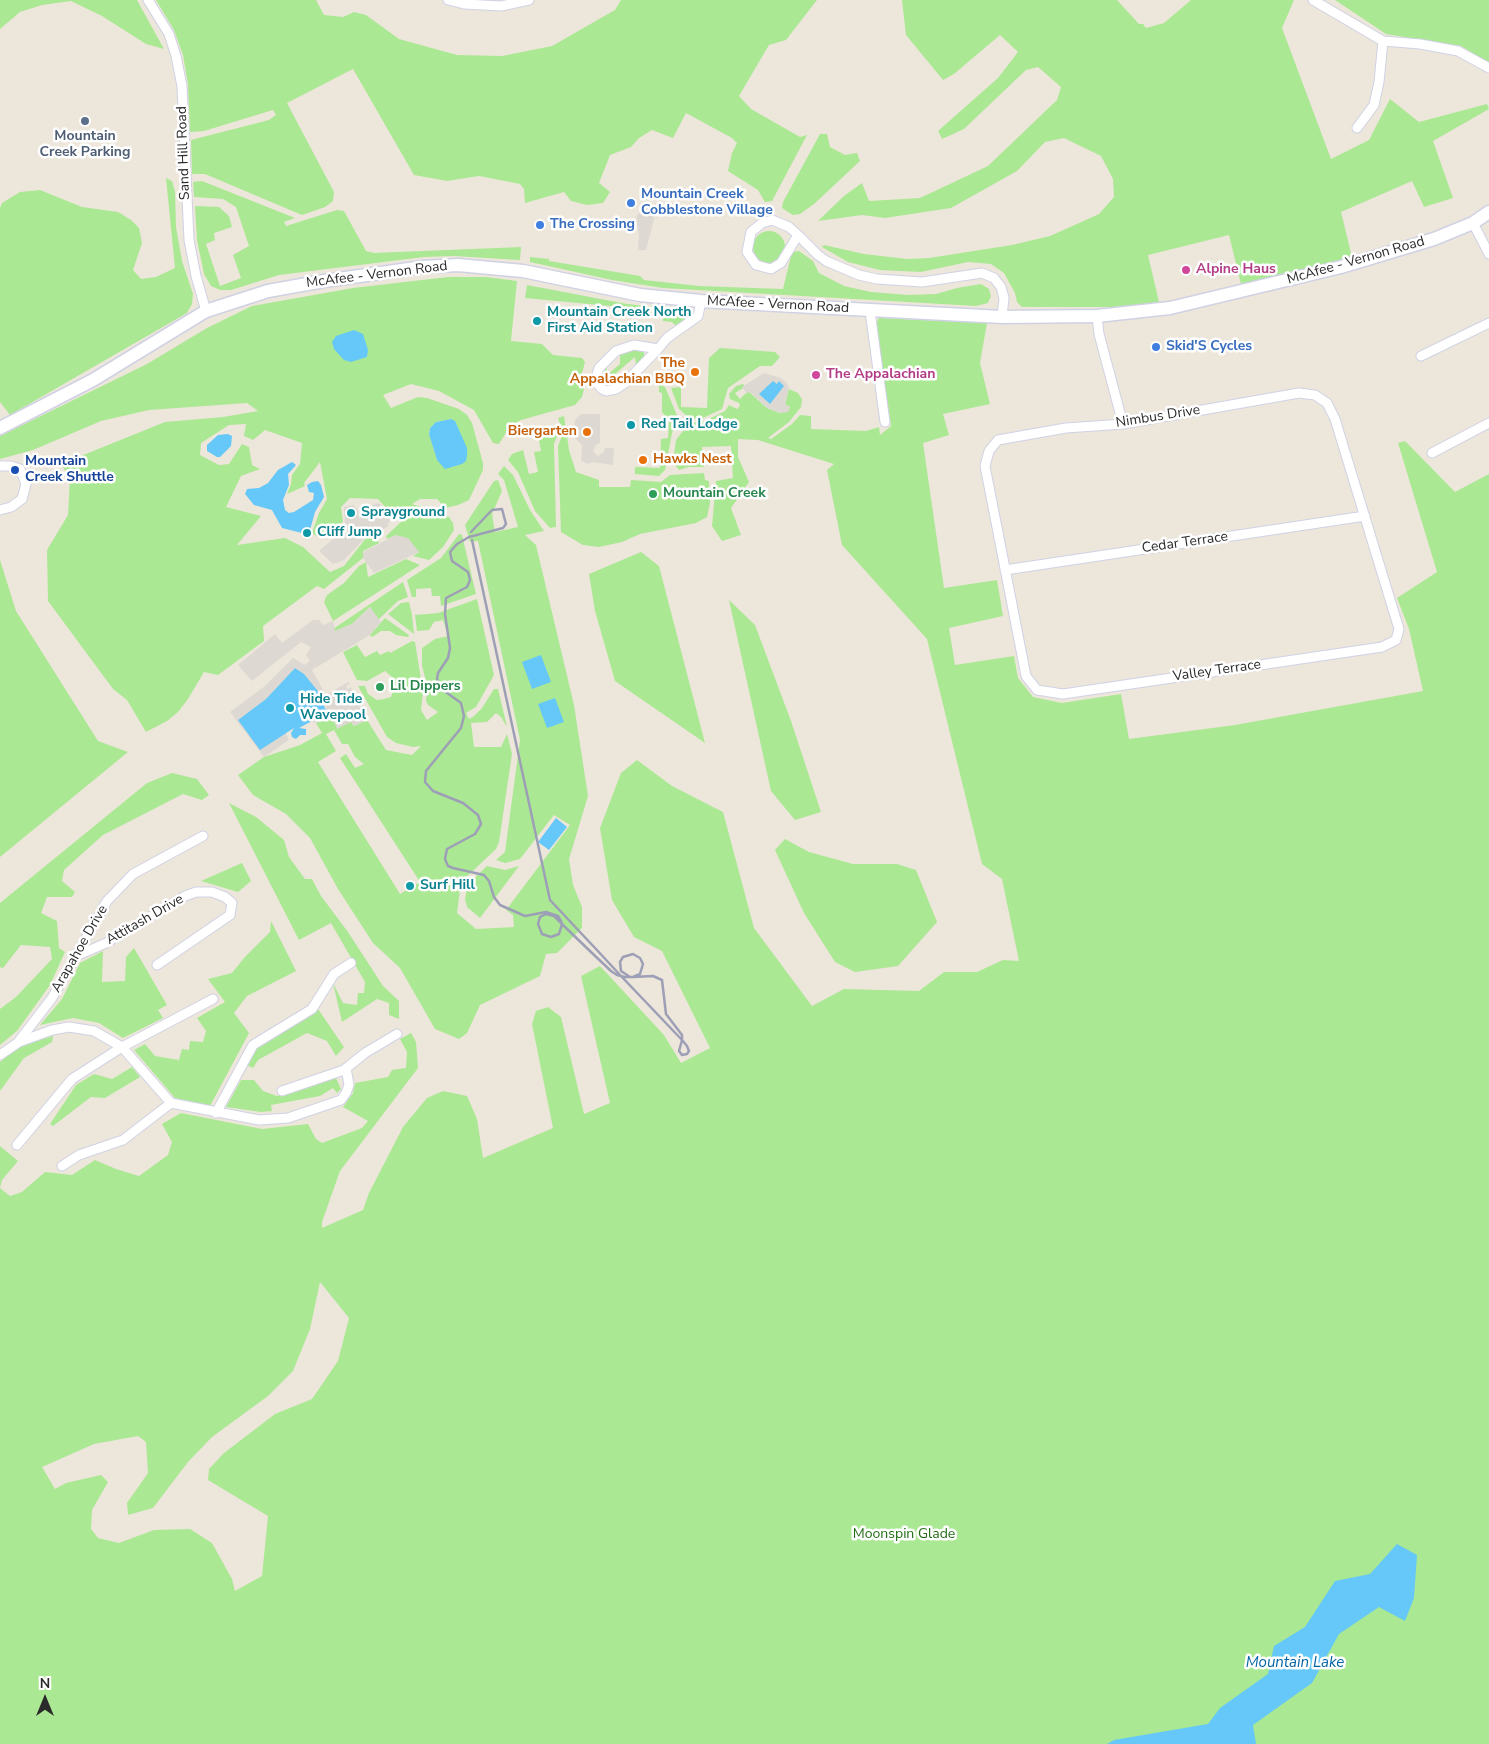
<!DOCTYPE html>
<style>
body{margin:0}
#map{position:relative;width:1489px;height:1744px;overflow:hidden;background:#ede6db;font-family:"Nunito Sans",sans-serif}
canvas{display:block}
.north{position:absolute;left:20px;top:1674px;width:50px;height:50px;-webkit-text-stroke:4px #fff;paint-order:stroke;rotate:0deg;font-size:14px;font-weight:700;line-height:20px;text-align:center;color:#2a2a2a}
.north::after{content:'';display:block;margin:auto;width:18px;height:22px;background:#2a2a2a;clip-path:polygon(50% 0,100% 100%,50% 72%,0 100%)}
</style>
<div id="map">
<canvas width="1489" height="1744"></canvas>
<div class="north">N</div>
</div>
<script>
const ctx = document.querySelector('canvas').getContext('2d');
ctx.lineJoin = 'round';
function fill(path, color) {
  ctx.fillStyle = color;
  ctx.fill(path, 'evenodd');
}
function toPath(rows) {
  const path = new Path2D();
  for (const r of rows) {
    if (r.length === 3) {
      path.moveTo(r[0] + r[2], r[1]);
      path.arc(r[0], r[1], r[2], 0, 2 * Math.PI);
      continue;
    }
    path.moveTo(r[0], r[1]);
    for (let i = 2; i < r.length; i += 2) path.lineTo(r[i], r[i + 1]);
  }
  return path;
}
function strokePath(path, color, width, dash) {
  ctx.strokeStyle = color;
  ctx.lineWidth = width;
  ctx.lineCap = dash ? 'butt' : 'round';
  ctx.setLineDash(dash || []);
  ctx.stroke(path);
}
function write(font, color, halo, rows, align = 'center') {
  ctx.font = font + ' "Nunito Sans",sans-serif';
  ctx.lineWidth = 5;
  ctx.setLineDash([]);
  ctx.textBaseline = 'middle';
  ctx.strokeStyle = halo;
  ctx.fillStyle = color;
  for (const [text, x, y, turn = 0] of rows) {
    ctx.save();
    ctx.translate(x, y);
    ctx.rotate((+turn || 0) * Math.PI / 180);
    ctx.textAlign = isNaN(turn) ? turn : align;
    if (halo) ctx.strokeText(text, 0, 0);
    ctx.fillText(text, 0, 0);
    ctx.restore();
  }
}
fill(toPath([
 [0,0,137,0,164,49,146,44,102,16,71,1,42,5,20,12,0,29],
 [156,0,316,0,324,15,343,17,354,12,366,15,399,39,457,55,502,56,552,46,615,10,621,0,817,0,786,40,769,45,739,96,751,109,800,137,807,135,772,201,765,202,758,190,728,171,732,153,737,143,732,138,686,113,673,138,652,130,639,138,631,147,610,155,599,183,610,192,603,203,587,205,571,201,564,192,525,203,524,189,520,184,479,176,447,181,414,175,353,69,287,103,334,192,333,201,325,207,302,215,205,174,192,174,191,140,269,120,276,115,273,110,204,131,190,132,188,84,183,55,174,30],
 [902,0,1117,0,1139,24,1143,24,1146,28,1164,23,1191,0,1294,0,1282,28,1331,159,1369,140,1390,99,1419,122,1487,104,1489,109,1433,141,1453,198,1424,207,1412,181,1341,212,1352,257,1241,284,1229,235,1148,255,1159,302,1119,307,1022,307,1017,302,1015,293,1004,273,991,264,968,262,921,272,880,270,848,262,822,247,824,245,864,254,907,259,929,258,1012,245,1050,236,1099,214,1114,197,1113,179,1101,156,1064,138,1045,142,1017,171,951,208,885,218,862,215,818,221,844,196,862,183,869,201,920,198,988,166,1057,100,1061,87,1038,67,1026,70,964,129,942,139,938,131,998,78,1018,52,1000,35,954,74,943,80,906,35],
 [1335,0,1489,0,1489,63,1461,46,1386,34],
 [820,134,827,134,830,147,845,155,857,153,860,161,814,204,800,214,793,215,782,208,783,202],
 [166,178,172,181,175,192,176,227,182,261,193,294,192,304,187,313,10,415,0,402,0,208,2,203,20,192,40,190,82,207,118,212,131,220,139,228,142,243,133,270,141,279,156,277,175,268],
 [202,181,295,218,284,222,286,226,337,210,344,211,366,251,374,253,521,247,520,260,454,256,424,257,279,275,231,290,220,290,211,286,204,274,197,240,195,206,219,207,229,216,232,227,214,233,215,240,206,244,220,286,241,278,233,255,249,246,236,207,223,199,194,197,193,182],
 [769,247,16],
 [799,251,813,261,819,273,844,286,871,292,909,295,936,294,957,288,981,284,989,289,991,296,988,303,976,306,663,288,612,280,530,262,530,257,549,259,549,261,640,276,644,280,699,286,783,289,791,256,793,252],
 [448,277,486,277,517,281,511,341,542,344,553,355,582,358,585,362,580,381,584,389,582,397,575,405,521,420,510,426,499,444,493,443,474,410,439,391,411,384,383,395,391,408,418,397,427,398,459,409,467,415,472,423,483,463,483,470,469,500,458,505,445,508,437,499,420,499,412,504,449,517,453,523,454,530,443,547,429,560,413,556,419,552,396,535,387,539,386,536,401,522,406,509,394,517,378,499,350,498,341,507,343,522,318,537,312,533,319,513,327,499,320,462,304,483,305,486,287,494,291,484,292,475,300,464,302,443,265,430,253,440,244,436,246,424,229,425,201,443,200,455,219,465,229,464,242,444,249,447,252,465,260,469,241,476,226,507,261,516,237,545,285,538,303,547,330,572,344,566,370,533,376,534,379,543,363,551,363,558,324,589,317,586,263,626,264,641,218,675,204,672,188,699,178,712,167,721,146,732,127,700,113,689,48,601,47,550,68,515,70,478,61,464,165,422,223,417,258,411,247,403,149,410,101,421,33,450,0,459,0,436,147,364,207,328,252,306,353,288],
 [451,419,437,460,429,433,430,428,436,422],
 [527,285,627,304,686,310,688,315,684,321,675,325,672,322,663,321,663,311,525,298],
 [879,318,987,323,980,363,990,404,943,414,949,435,923,443,944,588,997,580,1003,616,949,628,955,665,1014,656,1018,678,1033,697,1062,703,1121,694,1129,739,1235,725,1423,691,1409,629,1397,598,1437,572,1398,443,1405,441,1455,492,1489,474,1489,1744,0,1744,0,1188,10,1196,22,1192,45,1172,72,1175,95,1160,116,1169,139,1176,168,1155,172,1142,162,1124,181,1113,262,1129,308,1124,316,1139,322,1143,362,1128,368,1121,343,1107,353,1093,355,1083,388,1077,392,1070,406,1068,407,1052,400,1039,411,1033,416,1042,418,1068,340,1171,322,1222,322,1228,363,1210,369,1193,403,1127,427,1098,443,1091,467,1096,477,1119,483,1158,553,1128,532,1024,536,1011,548,1007,561,1017,584,1114,610,1103,581,976,600,966,664,1035,681,1063,710,1048,662,951,634,937,612,900,600,828,621,773,637,760,672,786,723,812,754,928,812,1006,844,989,919,991,944,972,977,972,1003,960,1019,961,1002,879,982,864,927,639,842,545,827,470,834,464,758,440,738,439,738,457,749,482,731,508,741,535,722,541,712,526,716,481,733,478,731,446,702,447,704,467,688,467,679,470,673,462,676,440,689,423,705,421,725,411,729,405,737,409,740,406,739,403,730,399,729,394,736,386,743,384,745,387,735,393,740,399,748,391,767,408,780,413,790,407,785,404,789,389,798,393,802,399,801,407,789,422,768,438,771,439,792,424,800,415,811,416,811,429,866,431,879,427,880,435,891,426,876,323],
 [320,1282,349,1318,338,1361,312,1399,275,1414,224,1453,209,1469,208,1480,268,1516,262,1576,235,1591,232,1579,212,1543,190,1529,154,1530,119,1543,98,1538,91,1529,92,1510,108,1482,101,1475,66,1483,55,1489,42,1467,94,1444,138,1436,146,1442,148,1473,127,1503,128,1515,153,1508,188,1462,212,1437,268,1396,293,1371,310,1329],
 [720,348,775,352,780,357,772,366,760,366,728,388,722,409,703,418,690,419,679,409,671,388,681,387,681,407,707,408,709,358],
 [632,350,644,352,644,359,636,365,635,357,615,374,616,381,612,385,601,382,600,378,604,367,606,367,608,374,620,364,620,353],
 [659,384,665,387,679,420,672,433,665,470,659,476,635,474,635,467,660,468,661,439,668,438,669,421,662,412,662,393,659,392],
 [564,416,569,450,576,472,599,480,599,487,630,487,631,480,661,482,670,475,704,473,705,480,709,481,710,503,707,517,696,523,640,534,622,542,599,547,583,545,561,532,558,446,563,433,558,418],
 [545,427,558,434,554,444,556,527,550,528,535,511,518,472,508,460,512,454,523,450,529,474,538,472,534,452,541,451,539,440,549,434],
 [504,466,513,475,530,510,544,531,525,535,536,545,574,705,588,796,569,859,573,885,582,907,582,928,557,953,546,954,540,976,480,1005,467,1033,459,1039,435,1029,400,968,373,943,338,889,310,838,286,814,253,795,238,775,264,757,300,745,322,733,316,723,332,716,351,722,354,726,367,720,386,750,412,755,421,746,413,747,396,743,387,737,358,686,365,686,368,694,377,700,384,699,391,697,395,686,392,677,385,671,367,681,357,680,343,652,357,645,365,657,377,651,380,655,389,651,390,653,412,641,415,642,423,692,421,710,427,720,438,712,428,705,426,701,427,685,422,666,422,648,435,639,448,636,443,620,434,622,429,630,417,631,415,615,438,613,477,599,494,675,476,707,466,713,469,719,474,716,482,708,494,689,498,689,507,727,501,717,496,713,487,722,471,723,474,747,501,747,507,734,512,754,499,842,496,849,461,882,457,913,476,929,514,927,513,915,506,910,570,825,554,815,520,859,505,863,496,860,505,852,520,740,478,541,470,542,465,525,494,481,498,480,502,491,492,514,495,532,518,527,504,480,498,474],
 [334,730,342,744,348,744,355,757,364,764,355,768,346,754,340,758,420,882,400,894,318,762,336,751,326,734],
 [459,534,462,535,476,594,441,606,440,596,432,596,431,588,416,589,416,597,412,597,407,580,441,558],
 [641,552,659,566,705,743,615,681,595,611,589,574],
 [406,559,420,565,333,621,324,602,327,595,344,583,359,566,366,562,368,577],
 [0,560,16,611,98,741,128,752,0,857],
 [403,582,408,597,398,601,378,620,370,607,352,624,335,631,333,629],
 [729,600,755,625,791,721,821,812,795,820,771,791],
 [409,602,412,615,414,634,388,614,401,603],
 [385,618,409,635,408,637,396,635,390,631,381,631,372,637,370,635],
 [172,773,197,779,209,795,202,800,183,794,103,835,64,870,62,881,75,892,72,897,47,897,41,913,57,921,59,948,65,952,50,985,17,1031,0,1045,0,1009,16,997,52,959,50,947,21,945,3,968,0,967,0,903,147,783],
 [229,803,256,817,284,840,289,857,305,879,312,879,321,896,348,932,383,986,399,1001,399,1019,389,1015,389,1003,377,999,342,1022,333,983,343,1003,357,1005,358,993,364,993,365,982,331,923,299,940],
 [785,839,809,852,853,864,897,864,916,870,937,922,898,966,855,972,835,962,804,913,775,850],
 [242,863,251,881,238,892,201,881],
 [487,866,505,870,519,866,480,918,467,907,465,899,468,884],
 [271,921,296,971,247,996,234,1013,249,1033,210,1106,175,1098,134,1050,145,1044,155,1056,179,1060,182,1049,189,1050,190,1041,203,1042,206,1031,197,1018,225,1002,208,979,232,973,244,958,270,932],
 [134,948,167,1005,158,1010,163,1018,123,1038,99,1023,73,1018,40,1025,62,999,80,963,103,951,102,982,125,981,126,957],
 [318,1009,344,1047,336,1056,327,1041,307,1033,258,1060,253,1068,247,1065,258,1047],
 [53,1036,52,1042,24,1058,0,1091,0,1062,22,1045],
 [132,1067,140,1077,105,1098,91,1097,53,1126,50,1124,76,1085,94,1074,112,1079],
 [336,1078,341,1089,337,1093,333,1088,320,1096,271,1105,272,1111,261,1112,226,1107,241,1080,254,1080,263,1091,277,1096],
 [0,1146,18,1161,2,1180,0,1188]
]), '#abe893');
fill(toPath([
 [658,203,646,250,638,250,639,235,636,220,637,215,649,205],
 [764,373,781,378,787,383,789,388,785,404,790,407,788,412,780,413,767,408,749,391,747,394,742,387],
 [581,414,600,414,600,443,596,445,593,451,598,456,604,452,605,448,614,448,613,465,592,462,589,464,581,461,582,445,575,438,578,432,574,426,575,420],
 [376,503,380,504,391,517,387,527,376,534,370,533,344,560,333,564,319,551,345,528,344,507,353,505,358,510,359,520,362,512],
 [396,535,408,538,419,552,374,573,363,558,363,552],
 [370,607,381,622,370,635,312,670,326,695,348,682,350,684,346,686,348,689,351,687,367,720,354,726,351,722,337,729,332,716,316,723,311,721,327,712,324,703,295,668,266,699,238,720,282,734,285,732,289,740,264,757,230,712,265,686,293,658,305,665,310,661,306,655,311,647,301,642,252,681,238,665,275,634,282,643,313,620,319,620,323,625,333,621,335,631,352,624]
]), '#ddd9d2');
fill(toPath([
 [354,330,363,334,368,350,367,357,351,362,344,360,334,349,332,342,336,336],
 [773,381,777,384,779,381,784,386,770,404,759,394],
 [451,419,455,421,467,448,467,455,466,461,462,464,445,469,437,460,429,434,430,428,436,422],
 [228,434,232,436,231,446,220,457,217,457,207,451,207,445,218,435],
 [292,462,296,465,288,474,289,485,283,500,285,510,289,513,294,512,313,500,314,493,309,492,307,485,312,482,318,481,321,485,324,497,315,512,310,530,302,533,282,528,272,510,254,505,245,494,247,489,259,488,268,483,278,470],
 [541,655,551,682,532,689,522,662],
 [295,668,304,674,317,690,327,713,299,728,306,729,306,735,300,735,296,739,292,737,291,733,294,728,260,750,238,720,266,699],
 [555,698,564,722,547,728,538,704],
 [556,818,567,827,549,850,538,842],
 [1397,1544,1417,1555,1414,1598,1405,1621,1379,1607,1339,1634,1312,1683,1253,1725,1256,1744,1107,1744,1114,1740,1208,1724,1220,1708,1268,1674,1274,1646,1305,1627,1335,1581,1370,1574]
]), '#65c8f8');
const minor = toPath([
 [148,0,169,34,176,56,182,86,189,240,196,276,206,311],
 [448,0,464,4,501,6,529,0],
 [1313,0,1383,41,1420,44,1458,51,1489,68],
 [1357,128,1374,105,1379,82,1383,41],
 [1473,223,1489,254],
 [798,235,781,263,771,269,756,265,747,252,751,232,762,223,772,220,789,227,798,235,818,255,826,261,859,275,877,279,922,282,982,273,994,278,1001,287,1004,298,1002,317],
 [870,311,885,422],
 [1097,316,1099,334,1123,424],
 [634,345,658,349,625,383,616,389,606,391,602,389,595,381,599,368,616,351,634,345],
 [658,349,667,338,698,316,701,301],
 [1421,356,1489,323],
 [1299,393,1315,395,1327,403,1335,419,1399,629,1396,640,1382,647,1063,694,1037,690,1026,676,985,466,989,451,998,440,1066,428,1123,424,1299,393],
 [1432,453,1489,423],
 [0,466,11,466,20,469,26,484,22,499,11,507,0,510],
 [1005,570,1365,516],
 [74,957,106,943,185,896,196,892,212,892,225,897,232,903,230,915,157,965],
 [19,1041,52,998,107,901,133,874,203,836],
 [0,1055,19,1042,52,1030,69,1027,94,1031,122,1047,171,1103,259,1120,288,1118,341,1100,346,1093,349,1085,346,1068],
 [282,1091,344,1070,365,1053,397,1034],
 [216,1113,253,1045,312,1009,334,974,351,963],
 [17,1145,72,1079,122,1047,213,999],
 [62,1166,79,1155,123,1140,171,1103]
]);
const secondary = toPath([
 [0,428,93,380,206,311,268,291,324,281,423,267,458,265,523,271,640,295,701,301,1002,317,1097,316,1170,308,1341,267,1434,239,1473,223,1489,212]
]);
strokePath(minor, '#d0d2e4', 11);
strokePath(secondary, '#d0d2e4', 15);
strokePath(minor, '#fff', 9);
strokePath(secondary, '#fff', 12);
strokePath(toPath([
 [471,532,492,510,502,509,506,524,503,528,469,537,457,544,450,552,452,561,468,572,470,580,467,587,446,598,445,614,450,648,448,658,438,673,437,679,443,690,461,703,464,716,461,728,426,771,425,782,433,791,463,803,478,815,481,824,475,834,447,849,445,859,448,866,453,868,484,875,489,881,494,897,500,905,525,916,546,912,558,916,561,921,562,924,559,934,551,937,542,934,538,924,540,917,546,914,554,916,565,927,592,953,611,971,617,975,621,976,624,977,633,977,640,974,643,964,640,958,633,954,623,957,620,962,621,971,630,977,633,977,653,976,662,980,666,1014,682,1035,682,1040,679,1051,682,1055,687,1054,689,1051,687,1046,682,1040,621,976,596,949,579,931,550,900,472,540]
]), '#9d9fb6', 2.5);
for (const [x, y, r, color] of [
 [85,121,5,"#5c6f8a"],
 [631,203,5,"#3f7fe0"],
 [540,225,5,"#3f7fe0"],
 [1186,270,5,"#d1479c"],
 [537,321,5,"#0f9aa8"],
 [1156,347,5,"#3f7fe0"],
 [695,372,5,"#e8710a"],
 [816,375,5,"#d1479c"],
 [631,425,5,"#0f9aa8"],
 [587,432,5,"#e8710a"],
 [643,460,5,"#e8710a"],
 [15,470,5,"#1a4fb4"],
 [653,494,5,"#2e9e5b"],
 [351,513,5,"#0f9aa8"],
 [307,533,5,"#0f9aa8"],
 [380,687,5,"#2e9e5b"],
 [290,708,5,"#0f9aa8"],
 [410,886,5,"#0f9aa8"]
]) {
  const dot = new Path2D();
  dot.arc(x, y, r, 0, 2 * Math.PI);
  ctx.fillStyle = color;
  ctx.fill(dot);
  strokePath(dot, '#fff', 2);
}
write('bold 14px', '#4e5e75', '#fff', [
 ["Mountain",85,137],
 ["Creek Parking",85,153]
]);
write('14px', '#2a2a2a', '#fff', [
 ["Sand Hill Road",184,153,-92],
 ["McAfee - Vernon Road",1356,261,-16],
 ["McAfee - Vernon Road",377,275,-7],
 ["McAfee - Vernon Road",778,305,3],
 ["Nimbus Drive",1158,417,-9],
 ["Cedar Terrace",1185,543,-8],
 ["Valley Terrace",1217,671,-8],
 ["Attitash Drive",145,920,-30],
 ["Arapahoe Drive",80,949,-60]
]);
write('bold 14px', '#366cbe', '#fff', [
 ["Mountain Creek",641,195],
 ["Cobblestone Village",641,211],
 ["The Crossing",550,225],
 ["Skid'S Cycles",1166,347]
], 'left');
write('bold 14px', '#b23c85', '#fff', [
 ["Alpine Haus",1196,270],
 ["The Appalachian",826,375]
], 'left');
write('bold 14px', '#0d838f', '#fff', [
 ["Mountain Creek North",547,313],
 ["First Aid Station",547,329],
 ["Red Tail Lodge",641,425],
 ["Sprayground",361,513],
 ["Cliff Jump",317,533],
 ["Hide Tide",300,700],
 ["Wavepool",300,716],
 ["Surf Hill",420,886]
], 'left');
write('bold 14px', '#c56008', '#fff', [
 ["The",685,364],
 ["Appalachian BBQ",685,380],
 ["Biergarten",577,432],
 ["Hawks Nest",653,460,"left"]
], 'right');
write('bold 14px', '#164399', '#fff', [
 ["Mountain",25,462],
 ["Creek Shuttle",25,478]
], 'left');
write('bold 14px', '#27864d', '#fff', [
 ["Mountain Creek",663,494],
 ["Lil Dippers",390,687]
], 'left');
write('14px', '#216d14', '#fff', [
 ["Moonspin Glade",904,1535]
]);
write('italic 15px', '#0363a5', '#fff', [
 ["Mountain Lake",1295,1663]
]);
</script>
